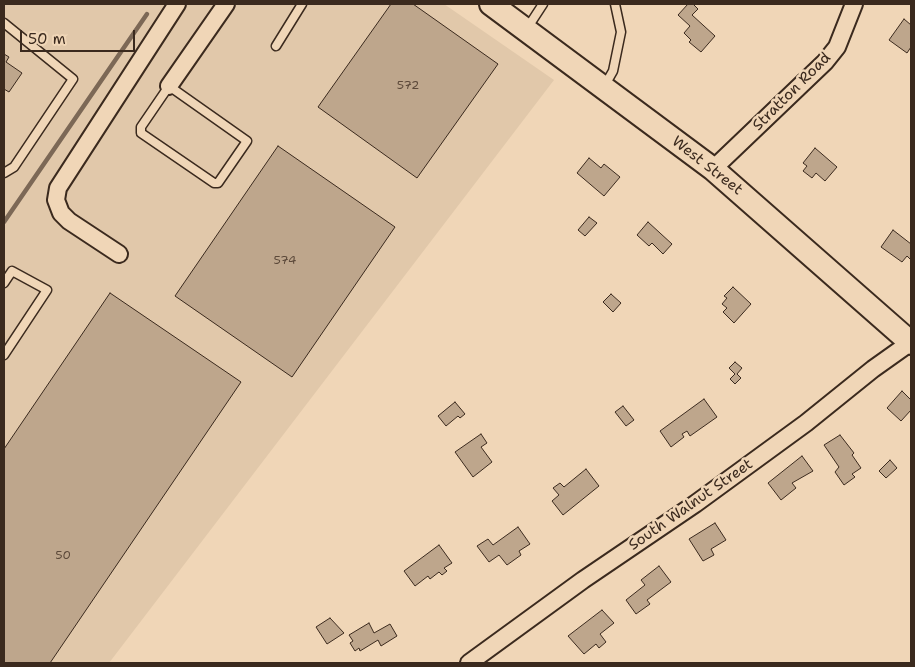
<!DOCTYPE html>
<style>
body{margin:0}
#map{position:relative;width:915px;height:667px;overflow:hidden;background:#f0d6b7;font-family:"Shantell Sans",sans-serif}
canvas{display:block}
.frame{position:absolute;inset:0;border:5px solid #3b2a1e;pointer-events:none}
.scale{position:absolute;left:20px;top:30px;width:115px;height:22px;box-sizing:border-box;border:2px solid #3b2a1e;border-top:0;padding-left:6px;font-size:15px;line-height:18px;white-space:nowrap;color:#3b2a1e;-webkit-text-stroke:4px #f0d6b7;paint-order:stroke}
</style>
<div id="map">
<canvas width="915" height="667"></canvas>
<div class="frame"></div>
<div class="scale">50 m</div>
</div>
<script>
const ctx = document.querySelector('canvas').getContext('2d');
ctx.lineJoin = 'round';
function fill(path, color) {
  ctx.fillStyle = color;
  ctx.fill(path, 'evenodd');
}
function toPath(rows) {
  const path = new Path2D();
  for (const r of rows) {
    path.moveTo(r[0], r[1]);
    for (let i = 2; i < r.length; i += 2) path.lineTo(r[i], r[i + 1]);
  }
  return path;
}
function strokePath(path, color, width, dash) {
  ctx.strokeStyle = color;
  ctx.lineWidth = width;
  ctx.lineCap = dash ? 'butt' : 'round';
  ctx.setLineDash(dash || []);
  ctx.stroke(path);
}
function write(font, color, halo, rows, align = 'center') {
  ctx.font = font + ' "Shantell Sans",sans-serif';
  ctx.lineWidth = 5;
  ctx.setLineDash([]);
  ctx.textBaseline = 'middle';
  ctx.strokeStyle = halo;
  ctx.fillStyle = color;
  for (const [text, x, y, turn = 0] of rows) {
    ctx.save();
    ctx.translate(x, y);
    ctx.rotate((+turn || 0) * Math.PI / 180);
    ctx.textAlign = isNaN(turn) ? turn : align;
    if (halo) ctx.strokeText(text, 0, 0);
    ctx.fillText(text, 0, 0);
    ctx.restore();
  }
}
fill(toPath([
 [4,4,444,4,554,80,109,663,4,663]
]), '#e1c8aa');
strokePath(toPath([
 [4,222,147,14]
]), '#7c6856', 4.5);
const building = toPath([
 [391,4,413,4,498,64,417,178,318,107,391,4],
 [688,4,693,4,698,9,692,15,715,36,701,52,689,42,691,40,684,33,690,26,678,15,688,4],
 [904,19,911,25,911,47,907,53,889,40,904,19],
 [4,54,9,57,6,62,22,73,9,92,4,89,4,54],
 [278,146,395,227,292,377,175,296,278,146],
 [815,148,837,167,825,181,816,173,812,178,803,171,807,166,803,163,815,148],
 [589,158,601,168,604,164,620,177,604,196,577,173,589,158],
 [589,217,597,223,585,236,578,230,589,217],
 [648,222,672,244,663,254,652,243,649,246,637,235,648,222],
 [893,230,911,244,911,260,907,256,902,262,881,247,893,230],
 [733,287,751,304,734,323,723,312,727,308,722,304,727,298,724,296,733,287],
 [110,293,241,382,50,663,4,663,4,449,110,293],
 [611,294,621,303,613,312,603,302,611,294],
 [735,362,742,368,737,374,741,378,735,384,730,379,735,374,729,368,735,362],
 [902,391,911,400,911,410,901,421,887,408,902,391],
 [704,399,717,417,690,436,687,431,682,434,684,437,671,447,660,431,704,399],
 [455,402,465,414,460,418,458,416,446,426,438,416,455,402],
 [623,406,634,420,626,426,615,412,623,406],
 [481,434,487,443,481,447,492,462,473,477,455,452,481,434],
 [840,435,854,453,852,455,861,468,852,474,855,477,844,485,835,472,839,467,824,445,840,435],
 [802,456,813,471,792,483,796,488,781,500,768,483,802,456],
 [890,460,897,468,886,478,879,471,890,460],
 [586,469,599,486,563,515,552,501,559,495,553,488,560,483,564,487,586,469],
 [715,523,726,540,711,549,714,555,703,561,689,539,715,523],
 [518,527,530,544,519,551,521,555,507,565,499,555,489,562,477,546,488,539,493,545,518,527],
 [439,545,452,563,444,568,447,571,442,575,439,572,430,579,428,576,415,586,404,571,439,545],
 [659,566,671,582,647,600,650,604,636,614,626,600,645,585,641,580,659,566],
 [602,610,614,623,600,634,606,642,599,648,596,644,584,654,568,636,602,610],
 [330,618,344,633,327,644,316,627,330,618],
 [369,623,374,633,390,624,397,636,381,646,378,640,360,651,359,648,355,651,350,643,353,641,349,635,369,623]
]);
fill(building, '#bea68c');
strokePath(building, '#3b2a1e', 1);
const lane = toPath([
 [4,23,73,79,14,167,4,173],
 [528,27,543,4],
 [276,46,302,4],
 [605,85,613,71,621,32,615,4],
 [169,86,247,141,218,183,214,183,141,133,141,127,169,86],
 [4,283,12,271,47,290,4,355]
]);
const street = toPath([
 [169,86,226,4],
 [713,169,825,62,837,47,854,4],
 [119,254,69,221,61,213,56,200,58,188,177,4],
 [469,663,583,580,695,504,806,423,873,369,911,342]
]);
const secondary = toPath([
 [491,4,713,169,911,343]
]);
strokePath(lane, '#3b2a1e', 11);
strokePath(street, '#3b2a1e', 20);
strokePath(secondary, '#3b2a1e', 26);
strokePath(lane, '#f0d6b7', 8);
strokePath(street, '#f0d6b7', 16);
strokePath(secondary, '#f0d6b7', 22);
write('12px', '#5c493a', null, [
 ["572",408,86],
 ["574",285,261],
 ["50",63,556]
]);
write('15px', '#3b2a1e', '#f0d6b7', [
 ["Stratton Road",792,92,-45],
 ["West Street",707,166,38],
 ["South Walnut Street",691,505,-35]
]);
</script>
